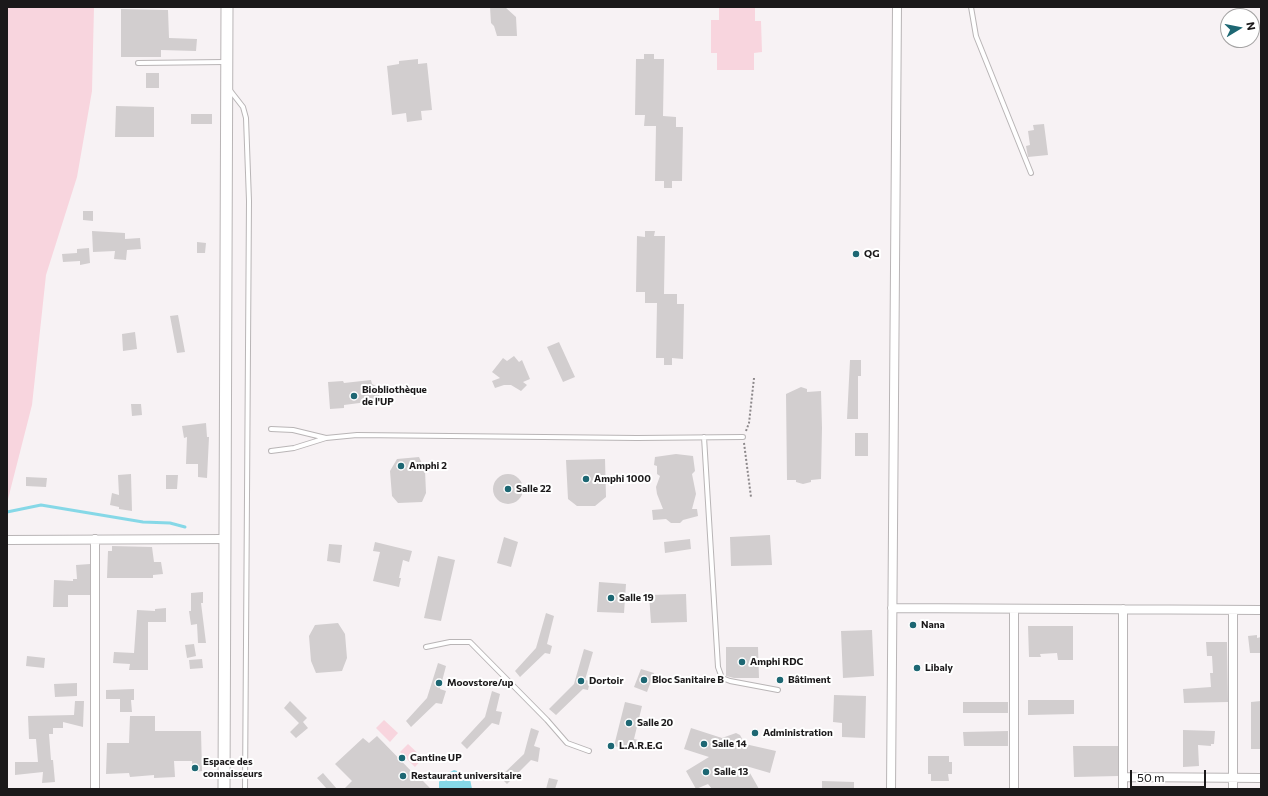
<!DOCTYPE html>
<meta charset="utf-8">
<style>
body{margin:0}
#map{position:relative;width:1268px;height:796px;overflow:hidden;background:#f7f2f4;font-family:Commissioner,sans-serif}
canvas{display:block}
.frame{position:absolute;inset:0;border:8px solid #1b191a;pointer-events:none}
.north{position:absolute;left:1220px;top:8px;width:40px;height:40px;box-sizing:border-box;background:#fff;border:1px solid #a4a3a3;border-radius:50%;rotate:80deg;font-size:11px;font-weight:700;line-height:16px;text-align:center;color:#1b191a}
.north::after{content:'';display:block;margin:auto;width:14px;height:18px;background:#1d6773;clip-path:polygon(50% 0,100% 100%,50% 72%,0 100%)}
.scale{position:absolute;left:1130px;top:770px;width:76px;height:18px;box-sizing:border-box;border:2px solid #1b191a;border-top:0;padding-left:5px;font-size:12px;line-height:14px;white-space:nowrap;color:#1b191a;-webkit-text-stroke:3px #fff;paint-order:stroke}
</style>
<div id="map">
<canvas width="1268" height="796"></canvas>
<div class="frame"></div>
<div class="north">N</div>
<div class="scale">50 m</div>
</div>
<script>
const ctx = document.querySelector('canvas').getContext('2d');
ctx.lineJoin = 'round';
function fill(path, color) {
  ctx.fillStyle = color;
  ctx.fill(path, 'evenodd');
}
function toPath(rows) {
  const path = new Path2D();
  for (const r of rows) {
    if (r.length === 3) {
      path.moveTo(r[0] + r[2], r[1]);
      path.arc(r[0], r[1], r[2], 0, 2 * Math.PI);
      continue;
    }
    path.moveTo(r[0], r[1]);
    for (let i = 2; i < r.length; i += 2) path.lineTo(r[i], r[i + 1]);
  }
  return path;
}
function strokePath(path, color, width, dash) {
  ctx.strokeStyle = color;
  ctx.lineWidth = width;
  ctx.lineCap = dash ? 'butt' : 'round';
  ctx.setLineDash(dash || []);
  ctx.stroke(path);
}
function write(font, color, halo, rows, align = 'center') {
  ctx.font = font + ' Commissioner,sans-serif';
  ctx.lineWidth = 4;
  ctx.setLineDash([]);
  ctx.textBaseline = 'middle';
  ctx.strokeStyle = halo;
  ctx.fillStyle = color;
  for (const [text, x, y, turn = 0] of rows) {
    ctx.save();
    ctx.translate(x, y);
    ctx.rotate((+turn || 0) * Math.PI / 180);
    ctx.textAlign = isNaN(turn) ? turn : align;
    if (halo) ctx.strokeText(text, 0, 0);
    ctx.fillText(text, 0, 0);
    ctx.restore();
  }
}
fill(toPath([
 [7,7,94,7,92,91,77,177,46,275,32,405,7,503],
 [719,7,755,7,755,21,761,21,762,52,754,53,754,70,717,70,717,53,711,53,711,20,719,20],
 [384,720,398,733,390,742,376,728],
 [408,744,423,758,415,767,400,752]
]), '#f8d5de');
fill(toPath([
 [454,770,466,774,470,779,472,789,439,789,439,782,443,776]
]), '#86d8e7');
strokePath(toPath([
 [7,512,41,505,143,522,170,523,185,527]
]), '#86d8e7', 3);
fill(toPath([
 [490,7,505,7,516,17,517,36,497,36,494,26,491,23],
 [121,9,168,10,169,38,197,39,196,51,161,50,161,57,121,57],
 [644,54,654,54,654,59,664,59,663,116,676,117,676,127,683,127,682,181,672,181,672,188,664,188,664,181,655,181,656,126,644,126,645,115,635,115,636,59,644,59],
 [418,59,418,64,427,63,432,110,421,111,422,120,407,122,406,113,392,115,387,66,399,64,399,61],
 [146,73,159,73,159,88,146,88],
 [116,106,154,107,154,137,115,137],
 [191,114,212,114,212,124,191,124],
 [1044,124,1048,155,1028,157,1026,146,1030,145,1028,131,1034,130,1033,125],
 [83,211,93,211,93,221,83,220],
 [92,231,125,233,125,239,140,238,141,249,127,250,126,260,114,259,115,251,93,252],
 [645,231,655,231,654,236,665,236,664,294,677,294,677,304,684,304,683,359,672,358,672,365,664,365,664,358,656,358,657,303,645,303,645,292,636,292,637,236,645,237],
 [197,242,206,243,205,253,197,253],
 [89,248,90,263,80,265,80,261,63,262,62,254,77,253,77,249],
 [178,315,185,352,177,353,170,316],
 [135,332,137,349,123,351,122,334],
 [559,342,575,377,563,382,547,347],
 [514,356,519,362,522,360,530,379,523,382,527,385,521,391,511,385,504,385,495,388,492,381,500,378,492,372,503,358,507,361],
 [850,360,861,360,861,376,858,376,858,419,847,419],
 [371,380,372,384,378,387,380,394,377,400,368,407,367,402,344,405,344,408,330,409,328,382,343,381,344,383],
 [801,387,807,389,807,392,821,391,822,428,821,479,811,480,811,482,803,484,796,482,796,480,787,480,786,394],
 [131,404,141,404,142,415,132,416],
 [206,423,207,437,209,437,207,478,198,477,198,464,186,464,187,437,184,438,182,426],
 [855,433,868,433,868,456,855,456],
 [676,454,693,456,695,471,692,474,696,494,692,509,697,509,698,516,683,520,680,523,671,523,666,519,653,520,652,510,663,509,657,494,656,487,660,476,657,474,657,466,654,465,655,457],
 [419,457,425,470,426,493,422,502,398,503,392,496,390,471,397,459],
 [605,459,606,497,595,506,577,506,568,499,566,460],
 [508,489,15],
 [131,474,132,511,119,509,119,507,110,505,112,493,119,495,118,475],
 [166,475,178,475,177,489,166,489],
 [26,477,47,478,46,487,26,486],
 [770,535,772,565,731,566,730,537],
 [504,537,518,542,511,567,497,563],
 [690,539,691,549,665,553,664,542],
 [375,542,412,551,409,562,403,560,399,578,401,578,399,587,373,581,380,552,373,551],
 [329,544,342,545,340,563,327,561],
 [112,546,152,547,154,562,161,562,163,574,153,575,153,578,107,578,108,551,112,551],
 [438,556,455,560,441,621,424,618],
 [90,564,90,595,68,595,68,607,53,607,54,580,73,581,73,579,77,579,76,565],
 [599,582,626,584,624,613,597,612],
 [203,592,203,603,201,603,206,643,198,643,197,624,191,625,189,611,191,611,191,593],
 [686,594,687,622,651,623,649,595],
 [166,608,166,622,148,622,148,670,129,670,130,664,113,663,114,652,134,653,137,610,155,611,155,609],
 [546,613,554,616,547,644,552,646,550,654,545,653,520,677,515,671,536,648],
 [338,623,345,634,347,658,342,671,316,673,311,661,309,636,315,625],
 [1028,626,1073,626,1073,660,1058,660,1057,653,1040,654,1041,657,1029,657],
 [872,630,874,676,843,678,841,631],
 [1257,635,1257,638,1261,637,1261,653,1250,653,1248,636],
 [1206,642,1227,642,1228,702,1184,703,1183,689,1211,687,1210,673,1213,673,1212,656,1207,656],
 [194,644,196,656,187,658,185,645],
 [726,647,758,647,759,678,734,678,726,676],
 [584,649,593,652,585,680,590,681,588,690,583,689,556,715,549,709,574,684],
 [27,656,45,658,44,668,26,666],
 [202,659,203,668,190,669,189,660],
 [438,663,446,666,440,689,446,691,442,704,436,703,411,727,406,721,427,698],
 [641,669,654,673,647,692,634,687],
 [77,683,77,696,55,697,54,684],
 [134,689,134,700,131,700,132,712,120,712,120,699,106,699,106,690],
 [492,691,500,694,496,711,502,712,499,725,492,723,467,749,461,743,485,717],
 [834,695,866,696,865,738,842,737,842,723,833,722],
 [1028,700,1074,700,1074,714,1028,715],
 [75,701,84,701,83,727,63,722,63,728,53,728,53,734,49,734,51,760,53,760,55,782,42,783,43,772,15,775,15,762,38,762,36,739,29,739,28,716,74,715],
 [290,701,307,718,303,722,308,728,296,738,290,732,299,723,284,708],
 [1261,701,1261,749,1251,749,1251,702],
 [625,702,642,706,634,739,638,740,635,751,614,746],
 [963,702,1008,702,1008,713,963,713],
 [130,716,155,716,155,731,201,731,202,771,193,772,192,761,174,761,175,777,154,778,154,775,130,777,129,773,106,774,107,743,129,743],
 [531,728,539,731,534,746,540,748,538,762,531,760,507,784,500,777,524,754],
 [691,728,722,738,736,733,740,735,745,744,776,751,770,773,746,766,759,789,712,789,708,784,696,789,686,771,709,757,684,749],
 [1183,730,1215,731,1214,744,1211,744,1211,746,1198,745,1199,766,1183,767],
 [1008,731,1008,746,964,746,963,732],
 [377,736,415,775,416,774,431,789,344,789,352,781,335,764,363,738,369,743],
 [1073,746,1118,746,1118,776,1074,777],
 [928,756,949,756,949,762,952,762,952,774,948,774,949,781,931,781,931,774,928,774],
 [323,773,337,789,327,789,317,778],
 [549,778,558,780,555,789,546,789],
 [822,781,854,782,854,789,822,789]
]), '#d2cecf');
const lane = toPath([
 [971,7,976,36,1031,173],
 [138,63,225,62],
 [229,89,243,107,246,118,249,201,245,789],
 [271,429,293,430,326,438],
 [704,437,718,667,722,678,730,681,778,690],
 [271,451,294,448,326,438,357,435,637,438,743,437],
 [426,647,450,642,470,642,547,720,567,743,589,751]
]);
const street = toPath([
 [7,540,224,539],
 [892,608,1261,610],
 [1123,609,1123,789],
 [1123,777,1261,778],
 [95,789,95,539],
 [891,789,897,7],
 [1014,789,1014,609],
 [1233,789,1233,610]
]);
const secondary = toPath([
 [224,789,227,7]
]);
strokePath(lane, '#b9b5b6', 6);
strokePath(street, '#b9b5b6', 10);
strokePath(secondary, '#b9b5b6', 13);
strokePath(toPath([
 [746,431,749,423,754,378],
 [744,443,751,497]
]), '#8c888a', 2, [2, 2]);
strokePath(lane, '#fff', 4);
strokePath(street, '#fff', 8);
strokePath(secondary, '#fff', 11);
for (const [x, y, r, color] of [
 [856,254,4,"#1d6773"],
 [354,396,4,"#1d6773"],
 [401,466,4,"#1d6773"],
 [586,479,4,"#1d6773"],
 [508,489,4,"#1d6773"],
 [611,598,4,"#1d6773"],
 [913,625,4,"#1d6773"],
 [742,662,4,"#1d6773"],
 [917,668,4,"#1d6773"],
 [644,680,4,"#1d6773"],
 [780,680,4,"#1d6773"],
 [581,681,4,"#1d6773"],
 [439,683,4,"#1d6773"],
 [629,723,4,"#1d6773"],
 [755,733,4,"#1d6773"],
 [704,744,4,"#1d6773"],
 [611,746,4,"#1d6773"],
 [402,758,4,"#1d6773"],
 [195,768,4,"#1d6773"],
 [706,772,4,"#1d6773"],
 [403,776,4,"#1d6773"]
]) {
  const dot = new Path2D();
  dot.arc(x, y, r, 0, 2 * Math.PI);
  ctx.fillStyle = color;
  ctx.fill(dot);
  strokePath(dot, '#fff', 1.5);
}
write('bold 10px', '#1b191a', '#fff', [
 ["QG",864,254],
 ["Biobliothèque",362,390],
 ["de l'UP",362,402],
 ["Amphi 2",409,466],
 ["Amphi 1000",594,479],
 ["Salle 22",516,489],
 ["Salle 19",619,598],
 ["Nana",921,625],
 ["Amphi RDC",750,662],
 ["Libaly",925,668],
 ["Bloc Sanitaire B",652,680],
 ["Bâtiment",788,680],
 ["Dortoir",589,681],
 ["Moovstore/up",447,683],
 ["Salle 20",637,723],
 ["Administration",763,733],
 ["Salle 14",712,744],
 ["L.A.R.E.G",619,746],
 ["Cantine UP",410,758],
 ["Espace des",203,762],
 ["connaisseurs",203,774],
 ["Salle 13",714,772],
 ["Restaurant universitaire",411,776]
], 'left');
</script>
